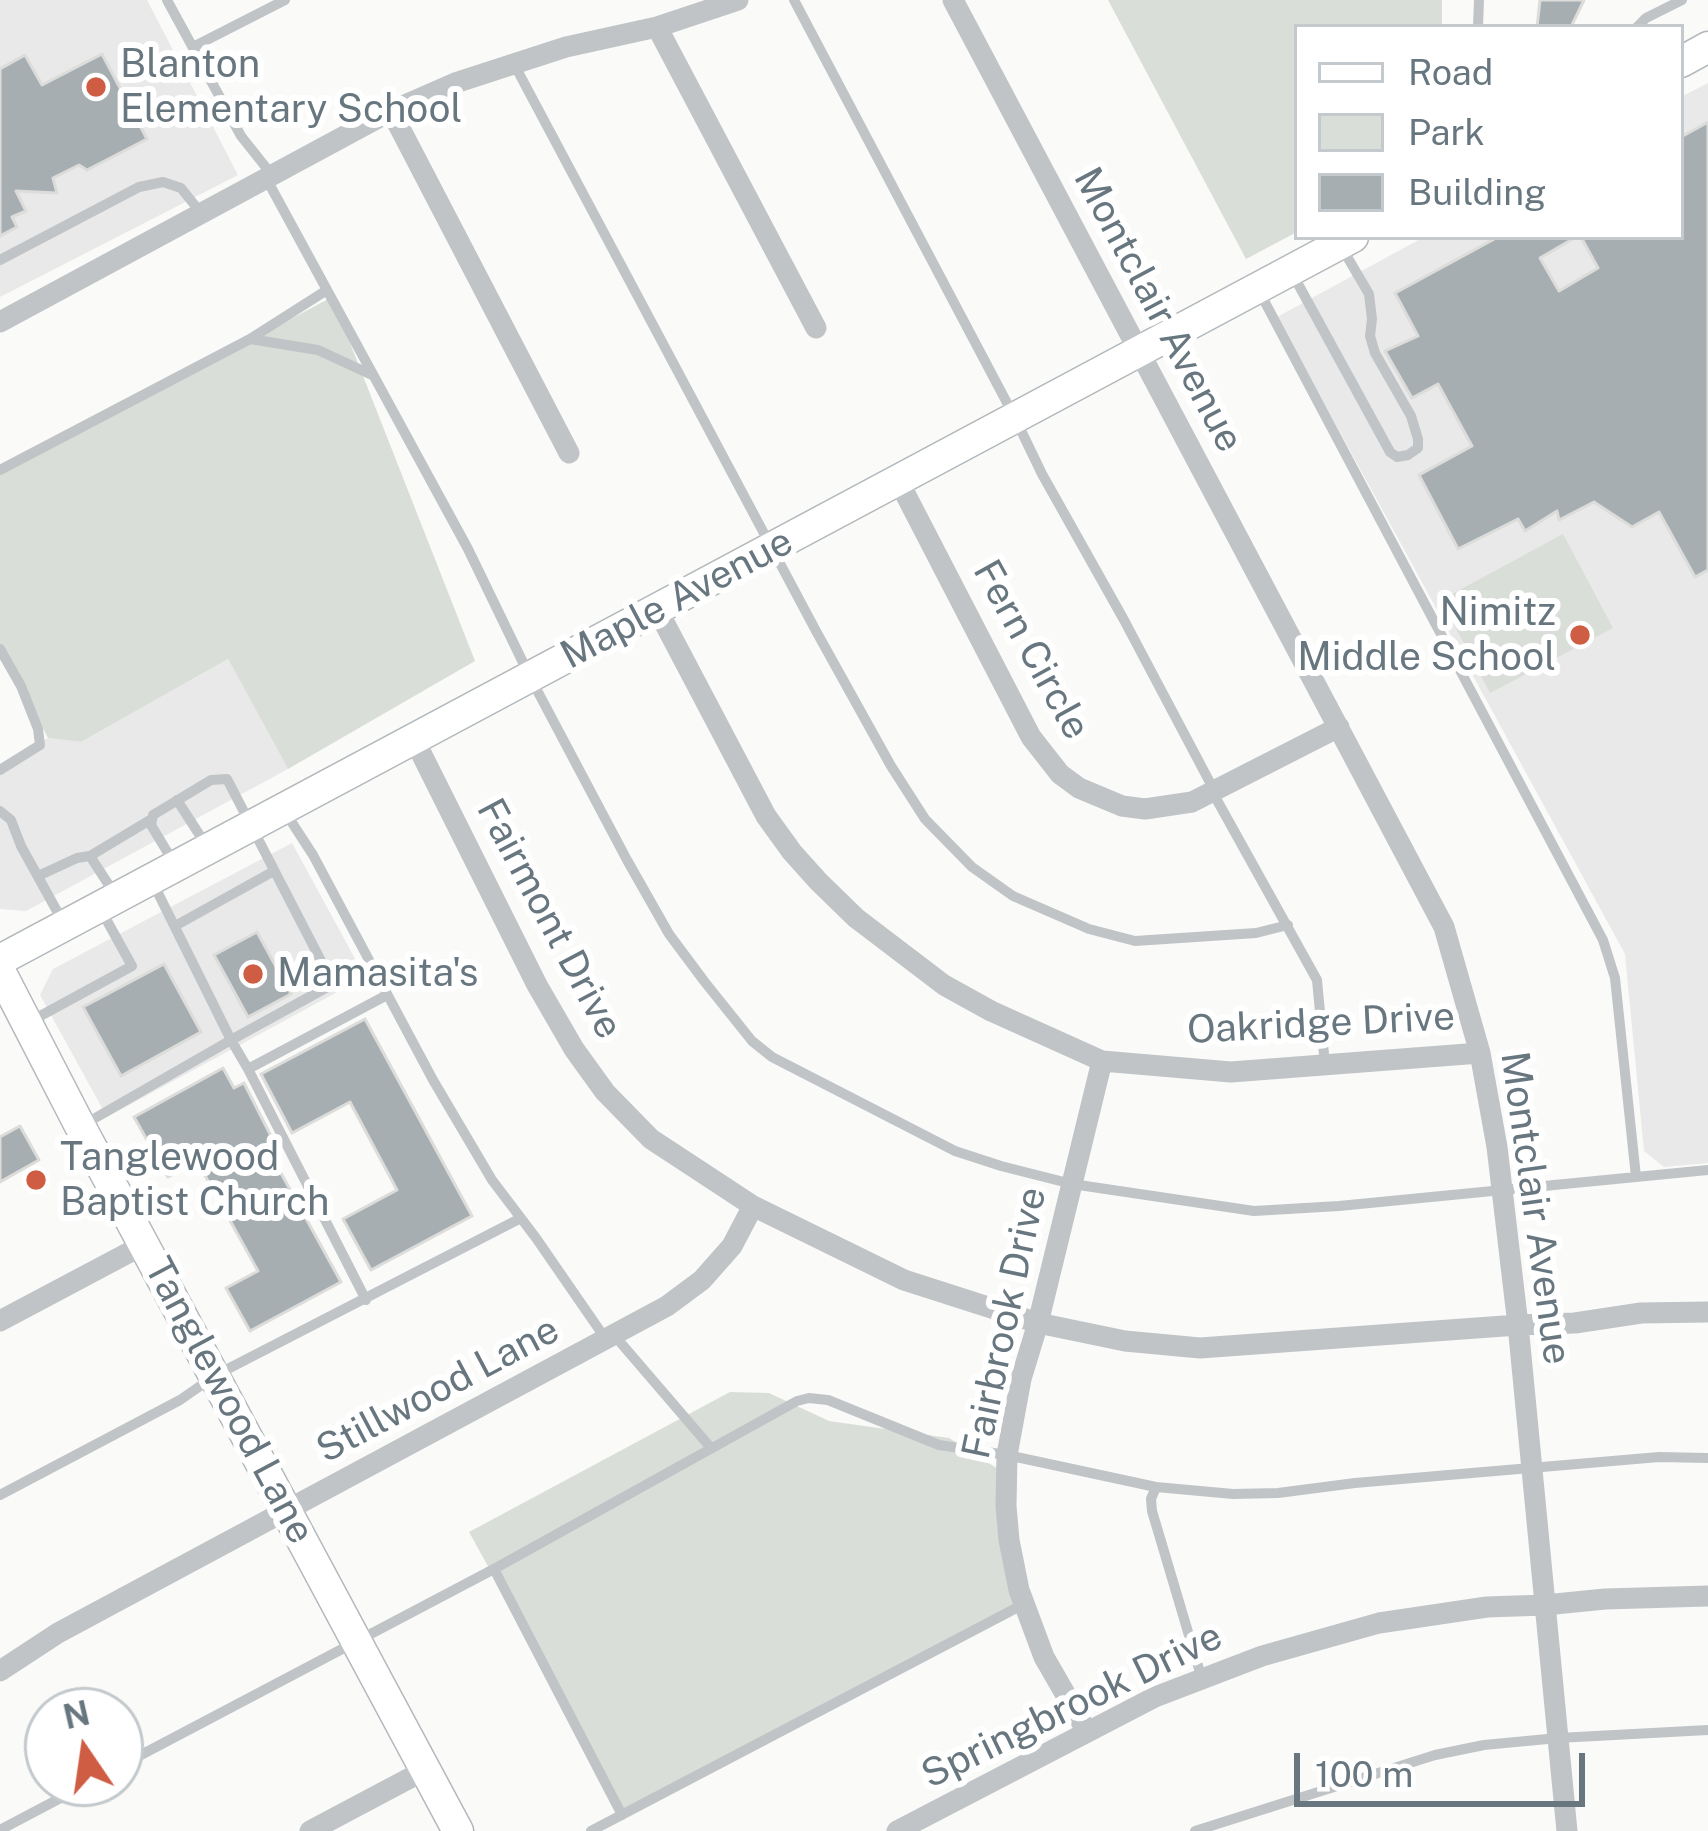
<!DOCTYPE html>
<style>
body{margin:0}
#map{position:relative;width:1708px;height:1831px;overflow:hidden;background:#fafaf8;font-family:"Public Sans",sans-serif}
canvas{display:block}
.legend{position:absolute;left:1294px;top:24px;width:390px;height:216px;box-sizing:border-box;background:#fff;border:3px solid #c3c9cc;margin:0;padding:15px 21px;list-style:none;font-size:36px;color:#68777f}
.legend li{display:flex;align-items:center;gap:24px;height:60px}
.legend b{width:60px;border:3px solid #c3c9cc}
.north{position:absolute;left:24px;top:1687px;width:120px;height:120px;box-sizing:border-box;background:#fff;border:3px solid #c3c9cc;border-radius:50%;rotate:347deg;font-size:33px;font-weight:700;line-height:48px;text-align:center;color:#68777f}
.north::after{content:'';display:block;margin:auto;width:42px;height:54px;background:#ce5d44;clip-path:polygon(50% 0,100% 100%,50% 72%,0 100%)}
.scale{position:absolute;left:1294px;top:1753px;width:291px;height:54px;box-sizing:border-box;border:6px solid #68777f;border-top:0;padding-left:15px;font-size:36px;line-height:42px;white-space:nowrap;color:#68777f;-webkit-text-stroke:9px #fff;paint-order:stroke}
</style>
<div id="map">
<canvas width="1708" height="1831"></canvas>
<ul class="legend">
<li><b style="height:15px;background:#fff"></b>Road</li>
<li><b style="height:33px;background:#daded8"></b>Park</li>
<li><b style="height:33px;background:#a6aeb2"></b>Building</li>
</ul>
<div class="north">N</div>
<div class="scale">100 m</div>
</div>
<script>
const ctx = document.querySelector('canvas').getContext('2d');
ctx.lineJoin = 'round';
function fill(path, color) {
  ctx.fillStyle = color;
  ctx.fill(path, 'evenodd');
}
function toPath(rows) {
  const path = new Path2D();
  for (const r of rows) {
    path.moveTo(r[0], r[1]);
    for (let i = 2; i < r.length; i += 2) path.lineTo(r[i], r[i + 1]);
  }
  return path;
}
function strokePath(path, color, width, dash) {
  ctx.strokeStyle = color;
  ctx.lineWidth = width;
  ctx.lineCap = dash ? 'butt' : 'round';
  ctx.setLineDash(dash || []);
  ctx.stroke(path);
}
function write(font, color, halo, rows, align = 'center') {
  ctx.font = font + ' "Public Sans",sans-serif';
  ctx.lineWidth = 12;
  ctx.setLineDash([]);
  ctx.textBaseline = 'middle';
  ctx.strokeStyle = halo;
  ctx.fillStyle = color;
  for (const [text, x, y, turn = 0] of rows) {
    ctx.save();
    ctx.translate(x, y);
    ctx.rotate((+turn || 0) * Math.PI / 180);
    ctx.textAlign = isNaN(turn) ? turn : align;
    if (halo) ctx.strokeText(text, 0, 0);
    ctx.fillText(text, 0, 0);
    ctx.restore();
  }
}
fill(toPath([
 [0,0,147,0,238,175,0,297],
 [1708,83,1708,1163,1664,1167,1644,1151,1625,954,1277,317,1424,237,1681,237,1681,97],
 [228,659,288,769,26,911,0,909,0,764,48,738,81,742],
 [292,843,365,977,107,1117,40,995,53,969]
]), '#e8e9e8');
fill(toPath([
 [1108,0,1442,0,1442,27,1297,27,1297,232,1246,259],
 [332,297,475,661,288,769,228,659,81,742,48,738,0,646,0,474],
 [1563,534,1613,628,1490,693,1441,600],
 [730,1392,769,1393,829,1421,949,1438,1006,1474,1023,1604,625,1814,469,1532]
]), '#daded8');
const building = toPath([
 [1540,0,1584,0,1571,27,1537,27,1540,0],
 [102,54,147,139,87,170,79,165,53,178,57,193,16,191,26,211,12,217,17,227,0,236,0,69,25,55,42,85,102,54],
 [1708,122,1708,570,1695,577,1659,512,1632,527,1594,502,1559,520,1557,511,1525,531,1518,519,1458,549,1419,475,1472,446,1438,384,1412,398,1385,351,1418,336,1395,293,1498,237,1576,237,1540,258,1559,291,1598,268,1581,237,1681,237,1681,137,1708,122],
 [257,932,291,994,248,1017,214,955,257,932],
 [164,964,201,1032,121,1076,83,1007,164,964],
 [365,1019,472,1216,371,1270,343,1219,397,1190,350,1102,292,1133,261,1074,365,1019],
 [223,1068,234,1088,244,1083,274,1142,266,1146,341,1282,250,1331,226,1288,258,1271,197,1161,168,1177,134,1117,223,1068],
 [20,1126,39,1160,0,1182,0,1137,20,1126]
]);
fill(building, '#a6aeb2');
strokePath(building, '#dcdcda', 3);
const secondary = toPath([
 [1681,62,1708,47],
 [0,960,1353,237],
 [0,971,80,1126,458,1831]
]);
strokePath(secondary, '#b2b8bc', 33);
strokePath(toPath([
 [167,0,241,136,272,175],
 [794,0,1015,418,1042,474,1124,620,1215,792],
 [1478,27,1479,0],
 [1637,27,1646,18,1682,0],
 [193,47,285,0],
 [514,64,816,631,891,766,925,819,972,867,1013,896,1089,929,1135,941,1256,933,1288,925],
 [266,178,468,549,530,677,627,860,669,934,704,981,752,1041,772,1057,955,1151,1001,1166,1072,1184,1254,1211,1339,1206,1708,1170],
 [0,260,139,187,163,182,181,188,201,213],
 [1292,273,1390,452,1397,457,1408,455,1418,448,1418,439,1411,416,1375,353,1370,336,1372,319,1369,294,1342,248],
 [1259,291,1603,940,1615,978,1636,1177],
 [250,339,318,350,372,375],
 [0,470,250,339,327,290],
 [0,649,21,686,38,729,40,745,0,770],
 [1213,793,1317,980,1325,1065],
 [177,800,208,848],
 [0,811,11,820,21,846,63,922],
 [285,812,313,855,433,1080,492,1180,536,1238,605,1338],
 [90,856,150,820],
 [174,863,151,825,153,815,211,780,227,779,333,984,371,963],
 [38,876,77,858,90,856,116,896],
 [175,926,274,871],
 [333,984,231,1040,248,1069,366,1300],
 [31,1021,132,966,101,910],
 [248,1069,387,995],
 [83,1125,231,1040,152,881],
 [614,1335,711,1448],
 [1156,1487,1151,1499,1152,1511,1202,1679],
 [0,1495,180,1400,216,1375,521,1218],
 [494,1569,622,1815],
 [120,1766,494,1569,797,1401,809,1398,828,1400,939,1445,1007,1455,1156,1487,1233,1494,1278,1493,1355,1483,1659,1457,1708,1458],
 [0,1830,89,1783],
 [591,1831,1024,1604],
 [1195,1831,1435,1755,1484,1745,1558,1738,1708,1730]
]), '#c0c4c7', 10);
strokePath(toPath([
 [953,0,1444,927,1480,1053,1497,1147,1518,1325,1567,1831],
 [657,27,816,328],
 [391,111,569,453],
 [0,322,391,111,455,83,566,47,657,27,738,0],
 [898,480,1031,737,1060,774,1079,788,1122,806,1145,809,1192,802,1339,727],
 [657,609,766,816,792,852,818,881,856,918,944,985,991,1011,1102,1061,1231,1072,1480,1053],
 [414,739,537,985,574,1049,605,1092,651,1139,753,1206,904,1280,1038,1323,1125,1341,1200,1348,1518,1325,1575,1323,1641,1313,1708,1312],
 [0,1321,145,1244],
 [0,1671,58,1633,667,1306,702,1280,732,1246,753,1206],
 [1086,1730,1044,1657,1019,1590,1009,1540,1006,1506,1007,1455,1021,1379,1038,1323,1102,1061],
 [310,1831,425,1770],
 [897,1831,1155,1697,1262,1656,1379,1623,1487,1607,1545,1605,1605,1599,1708,1596]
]), '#c0c4c7', 21);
strokePath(secondary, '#fff', 30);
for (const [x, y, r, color] of [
 [96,87,12,"#ce5d44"],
 [1580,635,12,"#ce5d44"],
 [253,974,12,"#ce5d44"],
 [36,1180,12,"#ce5d44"]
]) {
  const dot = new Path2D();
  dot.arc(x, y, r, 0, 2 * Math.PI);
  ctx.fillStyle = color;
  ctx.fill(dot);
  strokePath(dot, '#fff', 4.5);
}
write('39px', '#68777f', '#fff', [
 ["Blanton",120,65],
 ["Elementary School",120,110],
 ["Nimitz",1556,613,"right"],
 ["Middle School",1556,658,"right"],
 ["Mamasita's",277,974],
 ["Tanglewood",60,1158],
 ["Baptist Church",60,1203]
], 'left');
write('39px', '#68777f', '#fff', [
 ["Montclair Avenue",1158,310,62],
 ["Maple Avenue",677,599,-28],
 ["Fern Circle",1031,650,61],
 ["Fairmont Drive",549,919,62],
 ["Oakridge Drive",1321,1024,-3],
 ["Montclair Avenue",1535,1208,82],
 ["Fairbrook Drive",1005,1323,-78],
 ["Stillwood Lane",438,1390,-28],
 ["Tanglewood Lane",229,1401,62],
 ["Springbrook Drive",1072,1706,-26]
]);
</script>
